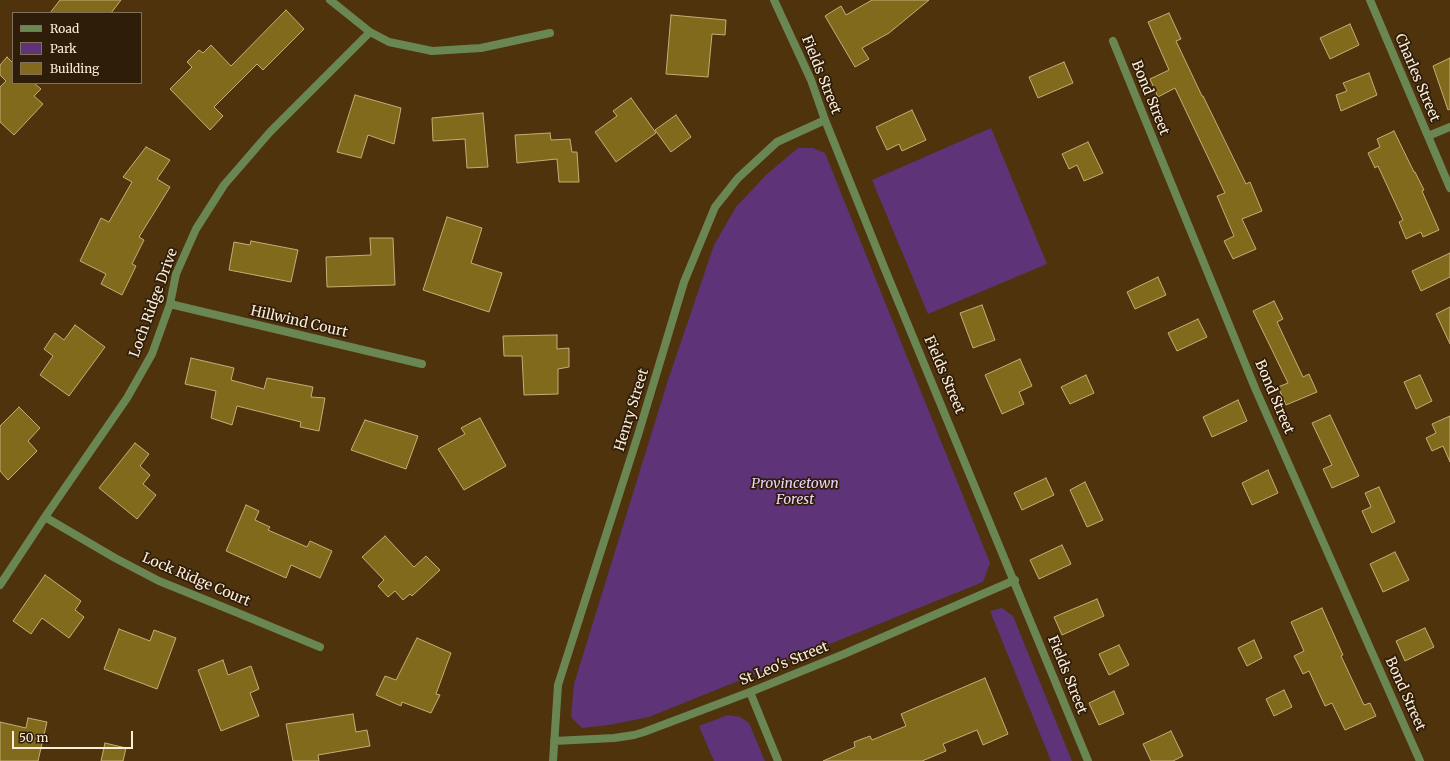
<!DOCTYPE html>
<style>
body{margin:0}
#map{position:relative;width:1450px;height:761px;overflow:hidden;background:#4e330d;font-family:Merriweather,serif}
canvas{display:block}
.legend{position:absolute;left:12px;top:12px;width:130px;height:72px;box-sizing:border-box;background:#2d1d09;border:1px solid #80705c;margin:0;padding:5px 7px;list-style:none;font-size:12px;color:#fdecd8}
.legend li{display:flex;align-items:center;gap:8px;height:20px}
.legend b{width:20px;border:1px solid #80705c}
.scale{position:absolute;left:12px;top:731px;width:121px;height:18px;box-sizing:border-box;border:2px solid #fdecd8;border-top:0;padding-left:5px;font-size:12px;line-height:14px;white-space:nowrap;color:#fdecd8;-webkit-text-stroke:3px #2d1d09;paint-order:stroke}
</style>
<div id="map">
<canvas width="1450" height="761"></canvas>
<ul class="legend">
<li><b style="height:5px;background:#6a8652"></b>Road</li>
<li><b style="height:11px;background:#5f3378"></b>Park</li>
<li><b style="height:11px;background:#826a1d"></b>Building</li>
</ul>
<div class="scale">50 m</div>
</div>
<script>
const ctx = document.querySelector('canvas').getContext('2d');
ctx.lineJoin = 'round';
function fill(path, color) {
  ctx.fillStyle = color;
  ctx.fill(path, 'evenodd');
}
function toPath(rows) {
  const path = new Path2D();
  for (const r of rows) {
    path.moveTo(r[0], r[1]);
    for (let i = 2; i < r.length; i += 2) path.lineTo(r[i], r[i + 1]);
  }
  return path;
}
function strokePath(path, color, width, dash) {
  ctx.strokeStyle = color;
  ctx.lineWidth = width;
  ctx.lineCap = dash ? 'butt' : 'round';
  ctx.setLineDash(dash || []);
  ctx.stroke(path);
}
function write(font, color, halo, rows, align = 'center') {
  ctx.font = font + ' Merriweather,serif';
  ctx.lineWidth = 3.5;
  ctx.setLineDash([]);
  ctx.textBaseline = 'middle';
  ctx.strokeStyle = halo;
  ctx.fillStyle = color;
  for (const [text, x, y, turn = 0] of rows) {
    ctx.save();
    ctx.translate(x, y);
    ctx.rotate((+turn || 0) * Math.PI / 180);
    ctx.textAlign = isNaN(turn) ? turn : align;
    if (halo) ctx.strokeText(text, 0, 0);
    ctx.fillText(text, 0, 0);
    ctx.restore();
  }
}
fill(toPath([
 [991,128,1047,264,928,314,872,180],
 [798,148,813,148,825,153,990,563,983,582,649,717,609,725,582,728,571,717,574,684,668,380,714,245,736,207,767,174],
 [1002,608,1013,616,1072,761,1051,761,990,611],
 [728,715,740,717,749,723,765,761,714,761,699,726]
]), '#5f3378');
const building = toPath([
 [60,0,121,0,111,13,50,13,60,0],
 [872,0,929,0,889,33,862,48,869,59,855,67,825,16,841,6,846,15,872,0],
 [286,10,304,29,263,70,257,64,214,107,223,116,210,130,170,89,192,67,187,62,199,50,203,53,211,45,231,66,286,10],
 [1169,13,1181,39,1176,41,1202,96,1203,96,1246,184,1250,182,1262,211,1242,219,1256,249,1233,259,1224,241,1234,236,1217,196,1225,193,1175,88,1158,97,1150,79,1169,70,1148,22,1169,13],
 [671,15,726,20,725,35,712,34,708,77,666,74,671,15],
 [1350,24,1359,45,1330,59,1320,38,1350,24],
 [7,57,13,63,13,83,34,83,41,89,34,96,43,104,14,135,0,122,0,87,6,81,0,75,0,65,7,57],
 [1450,58,1450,109,1448,110,1433,66,1450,58],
 [1064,62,1073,83,1038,98,1029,77,1064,62],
 [1369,73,1377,95,1341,111,1336,95,1347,91,1343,83,1369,73],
 [355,95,401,108,394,144,368,135,361,158,337,152,355,95],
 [631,98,656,133,616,162,595,132,617,116,613,111,631,98],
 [912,110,926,140,902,151,899,144,887,150,876,127,912,110],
 [483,113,488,167,467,168,465,139,433,141,432,118,483,113],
 [676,115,691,137,671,152,655,130,676,115],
 [1394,131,1414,172,1415,172,1424,190,1422,191,1439,230,1423,237,1421,232,1406,239,1399,222,1403,220,1378,166,1375,168,1368,153,1380,147,1377,139,1394,131],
 [550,133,551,140,570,139,572,152,577,152,579,182,559,182,557,159,517,163,515,135,550,133],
 [1088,142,1103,173,1084,181,1077,165,1069,169,1062,154,1088,142],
 [146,147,170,160,157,179,170,187,139,237,144,240,132,264,136,266,122,295,101,284,106,274,80,261,101,218,109,222,132,182,123,177,146,147],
 [447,217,482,228,471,263,502,273,489,312,423,290,447,217],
 [370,238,393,238,395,285,327,287,326,257,371,255,370,238],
 [251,241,298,250,291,282,229,270,234,242,250,245,251,241],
 [1450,253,1450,277,1421,291,1412,271,1450,253],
 [1158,277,1166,295,1135,309,1127,292,1158,277],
 [1274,301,1283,319,1277,322,1303,377,1309,374,1317,392,1286,405,1278,387,1288,383,1253,311,1274,301],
 [982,305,995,340,973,348,960,313,982,305],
 [1450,307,1450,344,1436,314,1450,307],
 [1198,319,1207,337,1177,351,1168,333,1198,319],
 [75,325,105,347,69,396,40,375,53,356,44,349,55,333,64,340,75,325],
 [557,335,557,349,569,348,569,367,558,369,558,394,524,395,522,356,504,356,503,336,557,335],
 [191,358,234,368,231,380,264,389,267,378,313,387,311,397,325,398,319,431,300,427,301,422,237,406,232,425,211,418,216,391,185,384,191,358],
 [1020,359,1032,386,1019,392,1024,404,1002,414,985,375,1020,359],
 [1086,375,1094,393,1070,404,1061,387,1086,375],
 [1420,375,1432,401,1416,409,1404,382,1420,375],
 [1238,400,1247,421,1212,437,1203,417,1238,400],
 [19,407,40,428,28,441,37,451,8,480,0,471,0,426,19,407],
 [1330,415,1359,476,1332,488,1323,469,1332,465,1312,423,1330,415],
 [1450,416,1450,462,1443,446,1432,451,1426,438,1436,433,1432,424,1450,416],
 [480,418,506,466,464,490,438,449,465,434,461,428,480,418],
 [365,420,418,436,406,469,351,450,365,420],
 [135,443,149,454,140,466,150,475,143,484,156,495,137,519,99,488,135,443],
 [1268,470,1278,493,1252,505,1242,483,1268,470],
 [1046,478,1054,495,1022,510,1014,493,1046,478],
 [1085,482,1103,520,1087,527,1070,490,1085,482],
 [1379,487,1395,522,1372,533,1362,511,1371,507,1365,493,1379,487],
 [246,505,259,511,255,520,270,527,268,530,307,547,310,541,332,551,320,578,291,565,286,578,226,551,246,505],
 [385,536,414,567,426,556,440,570,412,596,410,594,403,600,395,591,388,597,378,586,384,580,362,557,385,536],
 [1062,545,1071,564,1039,579,1030,560,1062,545],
 [1395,552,1409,580,1383,592,1370,564,1395,552],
 [45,575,81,601,75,610,84,617,69,638,42,618,31,634,13,621,45,575],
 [1097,599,1104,616,1062,635,1054,617,1097,599],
 [1322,608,1343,655,1341,656,1364,705,1370,703,1376,716,1345,730,1332,703,1325,706,1309,671,1303,674,1294,656,1304,651,1291,622,1322,608],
 [1425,628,1434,647,1405,661,1396,641,1425,628],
 [119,629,150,641,154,630,176,638,157,689,104,669,119,629],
 [417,638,451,653,436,694,440,695,431,713,402,702,401,706,376,695,385,676,396,680,417,638],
 [1254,640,1262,658,1247,666,1238,648,1254,640],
 [1119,645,1129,665,1109,675,1099,654,1119,645],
 [223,660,228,675,251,666,259,689,250,693,259,716,221,731,198,670,223,660],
 [985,678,1008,734,983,745,977,730,943,744,946,751,922,761,823,761,855,747,854,742,870,736,872,740,906,726,901,714,985,678],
 [1284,690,1292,707,1274,716,1266,699,1284,690],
 [1114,691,1124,714,1099,725,1089,703,1114,691],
 [353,714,356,732,367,730,370,746,318,755,319,761,293,761,286,724,353,714],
 [28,718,47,722,38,761,0,761,0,722,26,728,28,718],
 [1171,731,1183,756,1173,761,1151,761,1143,744,1171,731],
 [105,743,126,748,123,761,101,761,105,743]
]);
fill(building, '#826a1d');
strokePath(building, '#c3af75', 1);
strokePath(toPath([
 [330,0,370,32,389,42,432,51,481,48,550,33],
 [774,0,811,80,825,120,884,267,1088,761],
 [1370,0,1450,188],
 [1113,41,1255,388,1420,761],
 [1428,136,1450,127],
 [170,304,422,364],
 [45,517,115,558,159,581,238,613,320,647],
 [0,585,45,517,127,398,152,354,170,304,176,274,196,229,224,185,270,132,370,32],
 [750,692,778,761],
 [554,741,614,738,634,735,644,732,750,692,844,654,1015,580],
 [553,761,558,685,638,435,684,282,715,207,738,178,777,142,825,120]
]), '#6a8652', 8);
write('14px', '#fdecd8', '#2d1d09', [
 ["Fields Street",821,75,68],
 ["Charles Street",1417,78,67],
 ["Bond Street",1150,98,68],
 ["Loch Ridge Drive",154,303,-70],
 ["Hillwind Court",299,322,13],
 ["Fields Street",944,375,67],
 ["Bond Street",1274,397,67],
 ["Henry Street",632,410,-73],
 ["Lock Ridge Court",196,580,23],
 ["St Leo's Street",784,664,-22],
 ["Fields Street",1067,675,68],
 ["Bond Street",1405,694,66]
]);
write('italic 14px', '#ead2fb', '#2d1d09', [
 ["Provincetown",795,484],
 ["Forest",795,500]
]);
</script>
